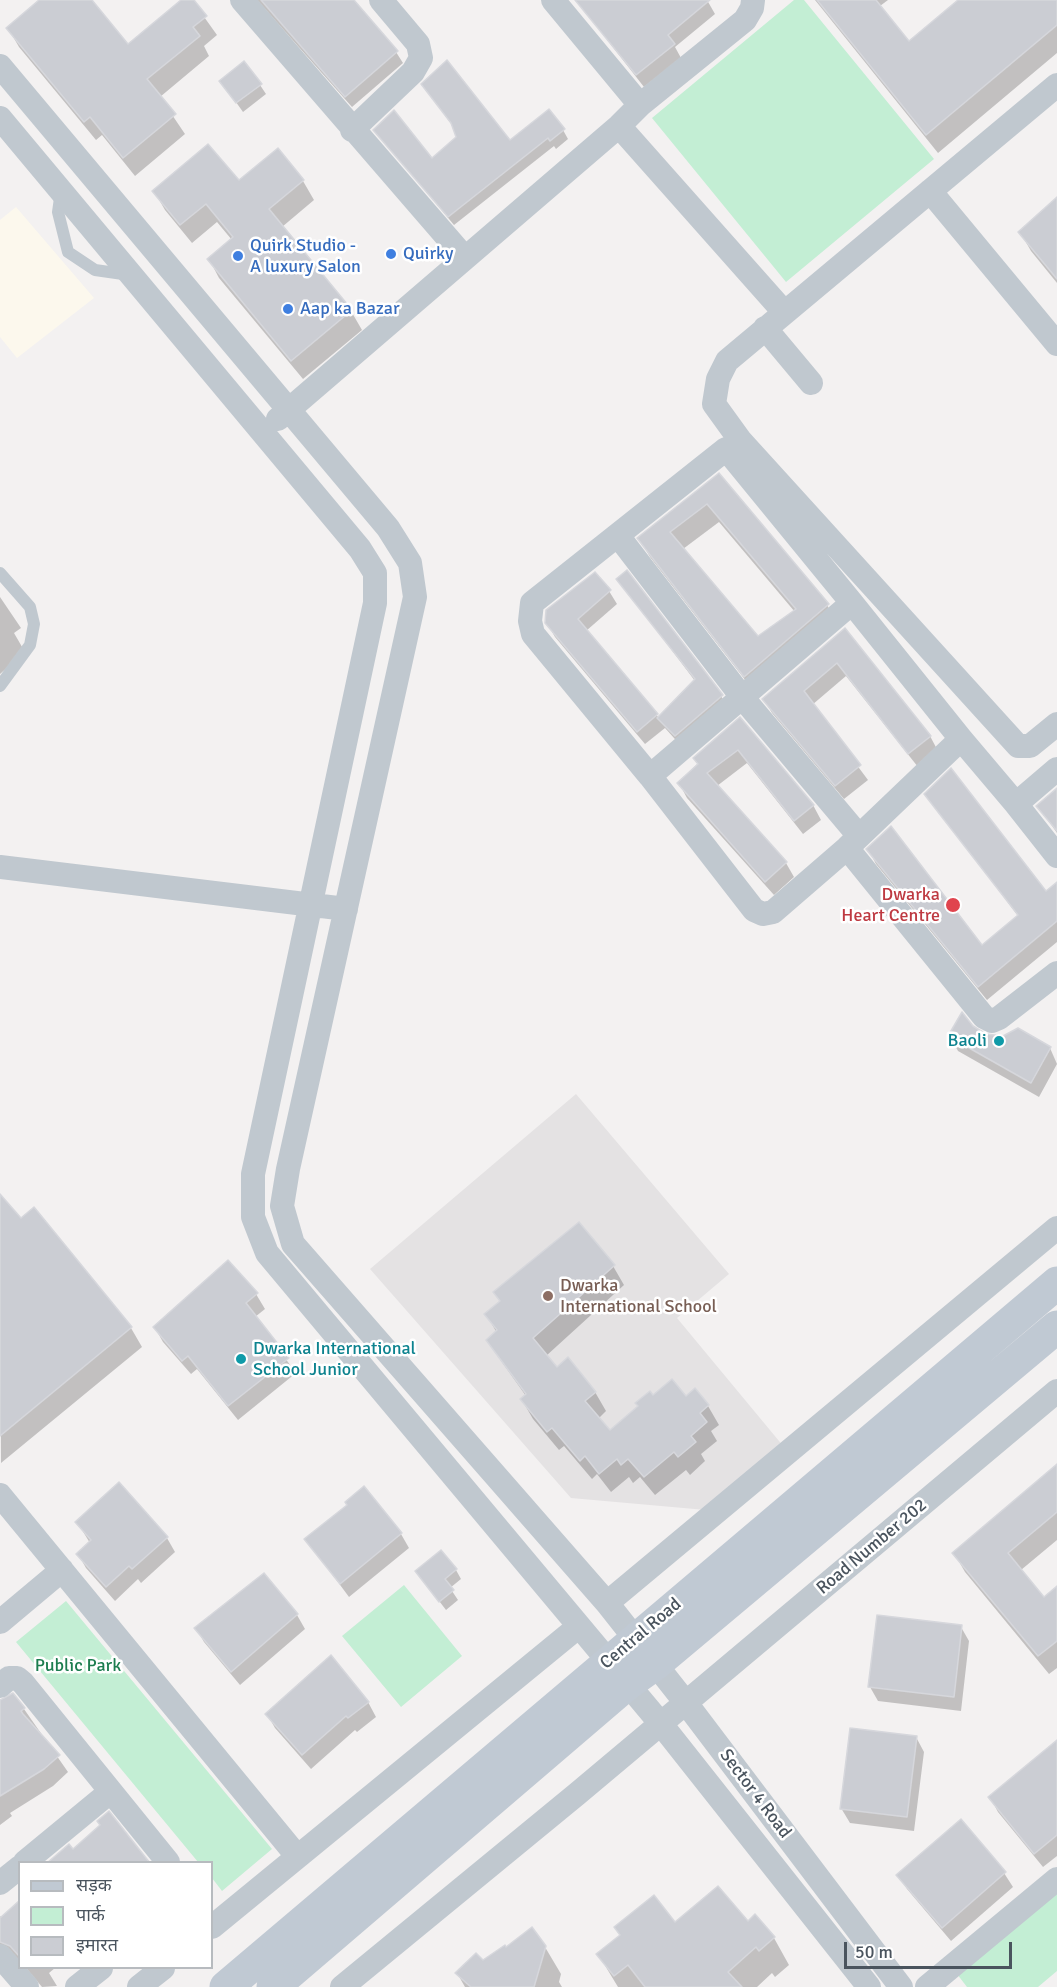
<!DOCTYPE html>
<meta charset="utf-8">
<style>
body{margin:0}
#map{position:relative;width:1057px;height:1987px;overflow:hidden;background:#f3f1f1;font-family:Signika,"Noto Sans Devanagari",sans-serif}
canvas{display:block}
.legend{position:absolute;left:18px;top:1861px;width:195px;height:108px;box-sizing:border-box;background:#fff;border:2px solid #b7bbbf;margin:0;padding:8px 10px;list-style:none;font-size:18px;color:#4a545e}
.legend li{display:flex;align-items:center;gap:12px;height:30px}
.legend b{width:30px;border:2px solid #b7bbbf}
.scale{position:absolute;left:844px;top:1942px;width:168px;height:27px;box-sizing:border-box;border:3px solid #4a545e;border-top:0;padding-left:8px;font-size:18px;line-height:21px;white-space:nowrap;color:#4a545e;-webkit-text-stroke:4px #fff;paint-order:stroke}
</style>
<div id="map">
<canvas width="1057" height="1987"></canvas>
<ul class="legend">
<li><b style="height:8px;background:#c0c9d3"></b>सड़क</li>
<li><b style="height:16px;background:#c3eed4"></b>पार्क</li>
<li><b style="height:16px;background:#cbcdd3"></b>इमारत</li>
</ul>
<div class="scale">50 m</div>
</div>
<script>
const ctx = document.querySelector('canvas').getContext('2d');
ctx.lineJoin = 'round';
function fill(path, color) {
  ctx.fillStyle = color;
  ctx.fill(path, 'evenodd');
}
function toPath(rows) {
  const path = new Path2D();
  for (const r of rows) {
    path.moveTo(r[0], r[1]);
    for (let i = 2; i < r.length; i += 2) path.lineTo(r[i], r[i + 1]);
  }
  return path;
}
function strokePath(path, color, width, dash) {
  ctx.strokeStyle = color;
  ctx.lineWidth = width;
  ctx.lineCap = dash ? 'butt' : 'round';
  ctx.setLineDash(dash || []);
  ctx.stroke(path);
}
function write(font, color, halo, rows, align = 'center') {
  ctx.font = font + ' Signika,sans-serif';
  ctx.lineWidth = 5;
  ctx.setLineDash([]);
  ctx.textBaseline = 'middle';
  ctx.strokeStyle = halo;
  ctx.fillStyle = color;
  for (const [text, x, y, turn = 0] of rows) {
    ctx.save();
    ctx.translate(x, y);
    ctx.rotate((+turn || 0) * Math.PI / 180);
    ctx.textAlign = isNaN(turn) ? turn : align;
    if (halo) ctx.strokeText(text, 0, 0);
    ctx.fillText(text, 0, 0);
    ctx.restore();
  }
}
fill(toPath([
 [16,207,94,298,17,358,0,337,0,220]
]), '#fcf8ed');
fill(toPath([
 [576,1094,729,1274,677,1318,784,1447,706,1510,571,1498,370,1269]
]), '#e4e2e3');
fill(toPath([
 [794,0,804,0,934,159,786,282,652,118],
 [404,1585,462,1656,401,1707,342,1636],
 [66,1601,272,1849,222,1891,212,1878,212,1862,198,1862,16,1642],
 [1057,1892,1057,1971,1038,1987,967,1987,957,1974]
]), '#c3eed4');
fill(toPath([
 [42,0,90,0,128,46,183,0,192,0,217,35,204,46,209,56,160,97,185,134,135,176,102,135,96,140,19,47,8,28],
 [257,0,350,0,396,52,403,63,352,107],
 [576,0,707,0,715,14,675,47,681,58,644,87],
 [815,0,888,0,880,6,909,43,961,0,1057,0,1057,53,938,153],
 [221,81,260,85,266,94,243,112],
 [423,85,510,142,563,130,568,139,556,149,554,146,454,225,375,130,432,160,458,137,454,128],
 [277,150,303,181,314,200,282,227,351,311,362,330,303,379,219,278,209,259,232,240,217,222,192,243,165,210,154,191,239,183],
 [1057,198,1057,283,1031,251,1020,232],
 [719,475,827,605,838,624,756,694,650,557,639,538],
 [719,522,795,612,758,638,683,549],
 [618,579,721,696,729,709,683,748,665,728,645,744,555,637,547,623,609,591,617,604,586,631,659,718,695,681],
 [0,597,21,628,14,633,25,652,0,674],
 [845,630,930,736,938,751,918,767,846,676,812,705,868,780,844,799,772,713,764,699],
 [740,719,813,805,821,820,803,834,747,763,717,786,786,863,794,877,774,895,687,798,679,783],
 [1057,790,1057,833,1038,806],
 [926,794,1046,893,1057,896,1057,942,987,1000,876,864,868,849,981,947,1018,916],
 [986,1035,1050,1048,1057,1064,1039,1097,958,1051,950,1036],
 [0,1196,20,1220,33,1209,131,1328,142,1347,1,1463],
 [613,1266,624,1285,546,1356,556,1369,595,1392,606,1411,598,1419,609,1433,652,1397,686,1398,708,1406,719,1425,711,1431,717,1441,701,1454,705,1461,690,1475,686,1470,655,1495,640,1477,633,1483,629,1477,611,1492,597,1474,592,1479,564,1446,559,1450,533,1419,522,1400,526,1396,487,1341,497,1333,486,1314,501,1302,495,1292],
 [256,1294,265,1309,255,1317,296,1373,238,1420,197,1369,191,1374,163,1342,155,1328],
 [1057,1466,1057,1540,1021,1570,1044,1599,1057,1588,1057,1668,1049,1674,965,1572,954,1553],
 [77,1522,167,1538,175,1552,141,1583,138,1579,115,1601,86,1568,78,1554,90,1543],
 [401,1534,409,1548,349,1597,306,1539],
 [456,1570,461,1579,450,1588,458,1600,446,1610,417,1572],
 [297,1615,305,1629,240,1685,204,1642,196,1628],
 [961,1627,969,1641,961,1711,878,1701,870,1687],
 [0,1701,24,1709,68,1772,53,1786,10,1813,12,1816,0,1825],
 [368,1702,376,1717,357,1732,355,1730,311,1769,275,1728,267,1714],
 [916,1737,924,1752,914,1831,850,1823,841,1808],
 [1057,1749,1057,1856,1043,1867,998,1812,990,1797],
 [1004,1873,1013,1887,951,1941,907,1889,898,1875],
 [20,1902,20,1959,6,1955,0,1946,0,1916,2,1918],
 [675,1924,774,1938,789,1965,775,1977,772,1973,757,1987,618,1987,598,1954],
 [545,1947,561,1974,559,1982,562,1987,465,1987,457,1973,483,1962],
 [26,1968,55,1968,49,1973,57,1986,42,1987]
]), '#0003');
const building = toPath([
 [39,0,92,0,128,44,181,0,194,0,207,16,193,27,200,36,147,79,176,114,123,158,90,117,84,122,6,28,39,0],
 [261,0,354,0,398,51,345,97,261,0],
 [575,0,710,0,668,35,675,44,636,75,575,0],
 [817,0,876,0,909,41,958,0,1057,0,1057,25,926,135,817,0],
 [447,60,510,140,549,109,565,129,550,141,548,138,448,217,373,130,394,110,432,158,456,137,451,123,421,84,447,60],
 [244,61,262,84,236,103,219,81,244,61],
 [208,144,239,180,278,148,304,180,269,209,352,310,291,361,207,259,233,237,206,204,180,225,152,191,208,144],
 [1057,197,1057,279,1018,232,1057,197],
 [719,473,829,604,744,677,637,538,719,473],
 [707,504,796,609,758,636,670,532,707,504],
 [627,570,723,695,675,736,657,718,695,679,616,579,627,570],
 [595,572,611,590,578,619,658,714,637,732,545,623,546,610,595,572],
 [845,628,931,736,908,754,837,663,804,691,861,765,835,786,762,699,845,628],
 [740,717,814,805,794,821,738,750,707,773,787,862,765,882,677,783,698,764,693,758,740,717],
 [951,768,1046,891,1057,882,1057,921,978,987,866,849,891,826,982,945,1018,915,924,794,951,768],
 [1057,788,1057,831,1036,806,1057,788],
 [962,1012,973,1026,986,1034,1003,1036,1018,1028,1051,1047,1031,1083,948,1036,962,1012],
 [0,1194,21,1218,34,1207,132,1327,0,1436,0,1194],
 [579,1222,615,1265,533,1338,557,1367,568,1357,596,1392,585,1401,610,1430,638,1406,635,1403,650,1391,653,1395,672,1379,686,1396,695,1388,709,1405,700,1413,707,1422,691,1436,696,1442,678,1457,674,1452,644,1477,628,1459,621,1465,617,1459,599,1474,585,1456,580,1461,552,1428,547,1432,520,1399,526,1394,486,1340,497,1330,484,1314,500,1301,493,1292,579,1222],
 [228,1260,258,1293,246,1303,289,1358,228,1406,188,1356,182,1361,153,1327,228,1260],
 [1057,1464,1057,1512,1008,1553,1044,1597,1057,1586,1057,1641,1038,1656,952,1553,1057,1464],
 [119,1482,168,1537,132,1569,129,1566,106,1587,76,1554,91,1540,75,1522,119,1482],
 [364,1486,402,1533,340,1584,304,1539,347,1505,345,1502,364,1486],
 [441,1550,457,1569,445,1579,454,1590,439,1602,415,1571,441,1550],
 [264,1573,298,1614,231,1672,194,1628,264,1573],
 [877,1615,962,1625,954,1697,868,1687,877,1615],
 [331,1655,369,1702,348,1718,346,1716,302,1755,265,1714,331,1655],
 [13,1693,25,1708,21,1711,23,1714,60,1755,44,1769,0,1796,0,1700,13,1693],
 [850,1728,917,1736,907,1817,840,1809,850,1728],
 [1057,1740,1057,1835,1034,1854,988,1797,1057,1740],
 [109,1811,150,1863,47,1863,69,1844,73,1849,100,1825,97,1821,109,1811],
 [961,1819,1006,1872,942,1928,896,1875,961,1819],
 [718,1886,748,1921,755,1914,775,1937,759,1951,756,1947,728,1972,742,1987,645,1987,628,1965,614,1976,596,1954,620,1935,614,1927,654,1895,675,1922,718,1886],
 [20,1900,20,1957,10,1946,0,1942,0,1918,20,1900],
 [532,1927,546,1946,534,1987,471,1987,455,1973,476,1953,483,1960,505,1945,506,1947,532,1927]
]);
fill(building, '#cbcdd3');
strokePath(building, '#d6d7dc', 1.5);
strokePath(toPath([
 [61,191,58,212,68,252,95,270,130,275],
 [0,573,30,607,34,624,30,645,0,686]
]), '#c0c8cf', 12);
strokePath(toPath([
 [242,0,465,258],
 [553,0,640,105],
 [0,66,388,528,410,563,415,597,288,1169,282,1206,293,1244,607,1603,686,1703,901,1987],
 [1057,85,727,361,718,379,714,404,740,440,1018,746,1030,746,1057,724],
 [0,118,360,549,375,573,375,603,253,1174,253,1217,267,1253,661,1724,869,1987],
 [619,126,784,312],
 [352,130,413,72,421,58,418,44,381,0],
 [930,191,1057,344],
 [765,328,811,383],
 [278,419,619,126,640,105,745,20,752,8,753,0],
 [619,537,742,697,859,836],
 [852,603,650,776,533,634,530,621,532,603,726,449,852,603,961,739,1016,804,1057,856],
 [650,776,754,910,763,914,773,912,847,848,984,1017,992,1021,999,1018,1057,973],
 [1016,804,1057,769],
 [848,847,961,739],
 [0,867,346,909],
 [0,1495,297,1856],
 [607,1603,1057,1228],
 [0,1622,62,1570],
 [0,1686,9,1678,17,1678,23,1683,168,1862],
 [25,1862,110,1792],
 [0,1883,20,1867],
 [212,1927,578,1627],
 [0,1956,27,1987],
 [77,1987,101,1968],
 [139,1987,163,1968],
 [342,1987,577,1794,1057,1391],
 [927,1987,1057,1879]
]), '#c0c8cf', 24);
strokePath(toPath([
 [226,1987,1057,1283],
 [273,1987,627,1684,655,1664,1057,1327]
]), '#c0c9d3', 33);
for (const [x, y, r, color] of [
 [391,254,6,"#3f7fe0"],
 [238,256,6,"#3f7fe0"],
 [288,309,6,"#3f7fe0"],
 [953,905,8,"#e0444e"],
 [999,1041,6,"#0f9aa8"],
 [548,1296,6,"#8d6e63"],
 [241,1359,6,"#0f9aa8"]
]) {
  const dot = new Path2D();
  dot.arc(x, y, r, 0, 2 * Math.PI);
  ctx.fillStyle = color;
  ctx.fill(dot);
  strokePath(dot, '#fff', 2);
}
write('18px', '#366cbe', '#fff', [
 ["Quirk Studio -",250,246],
 ["A luxury Salon",250,267],
 ["Quirky",403,254],
 ["Aap ka Bazar",300,309]
], 'left');
write('18px', '#be3a42', '#fff', [
 ["Dwarka",940,895],
 ["Heart Centre",940,916]
], 'right');
write('18px', '#0d838f', '#fff', [
 ["Baoli",987,1041],
 ["Dwarka International",253,1349,"left"],
 ["School Junior",253,1370,"left"]
], 'right');
write('18px', '#785e54', '#fff', [
 ["Dwarka",560,1286],
 ["International School",560,1307]
], 'left');
write('18px', '#4a545e', '#fff', [
 ["Road Number 202",872,1547,-40],
 ["Central Road",641,1634,-40],
 ["Sector 4 Road",755,1794,53]
]);
write('18px', '#1d7d4f', '#fff', [
 ["Public Park",78,1666]
]);
</script>
